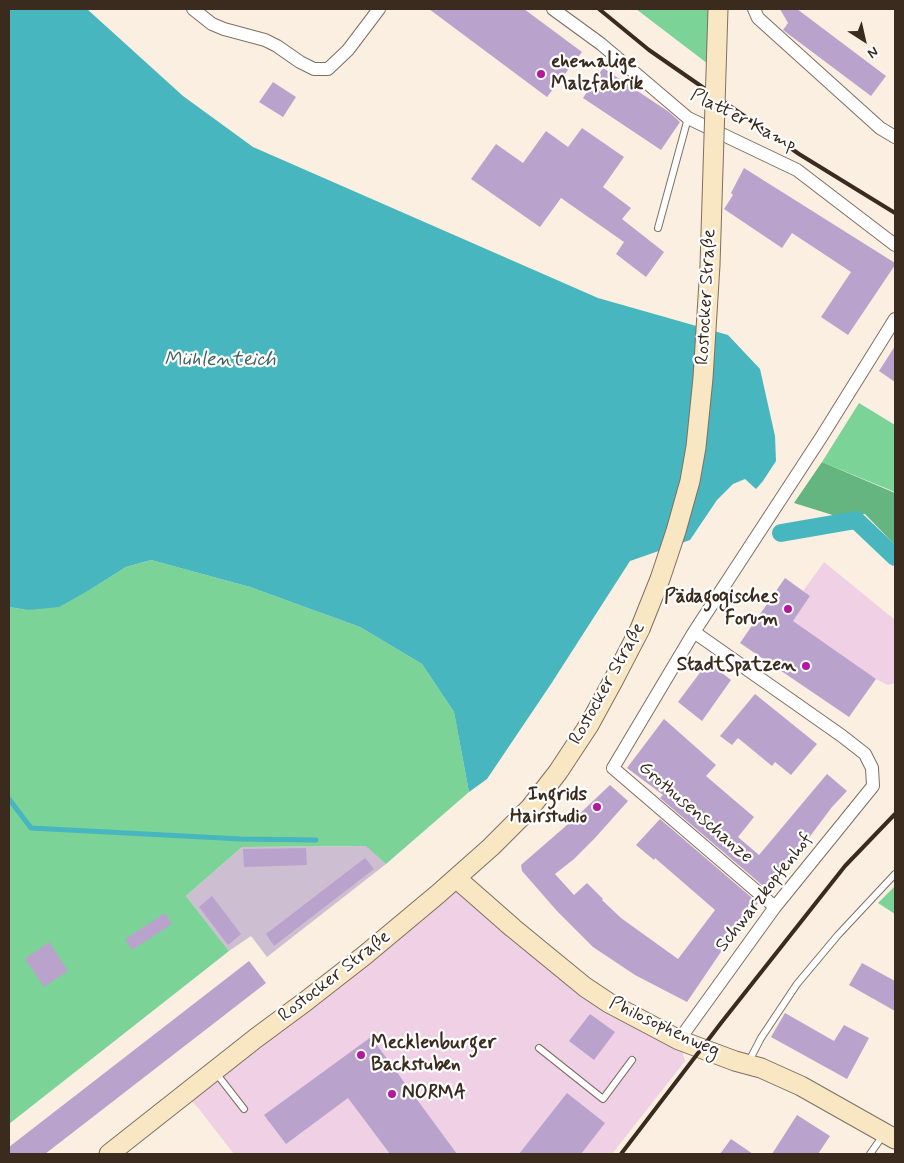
<!DOCTYPE html>
<meta charset="utf-8">
<style>
body{margin:0}
#map{position:relative;width:904px;height:1163px;overflow:hidden;background:#faefe1;font-family:Mynerve,sans-serif}
canvas{display:block}
.frame{position:absolute;inset:0;border:10px solid #3b2a1e;pointer-events:none}
.north{position:absolute;left:839px;top:15px;width:50px;height:50px;-webkit-text-stroke:4px #fff;paint-order:stroke;rotate:145deg;font-size:14px;font-weight:700;line-height:20px;text-align:center;color:#3b2a1e}
.north::after{content:'';display:block;margin:auto;width:18px;height:22px;background:#3b2a1e;clip-path:polygon(50% 0,100% 100%,50% 72%,0 100%)}
</style>
<div id="map">
<canvas width="904" height="1163"></canvas>
<div class="frame"></div>
<div class="north">N</div>
</div>
<script>
const ctx = document.querySelector('canvas').getContext('2d');
ctx.lineJoin = 'round';
function fill(path, color) {
  ctx.fillStyle = color;
  ctx.fill(path, 'evenodd');
}
function toPath(rows) {
  const path = new Path2D();
  for (const r of rows) {
    path.moveTo(r[0], r[1]);
    for (let i = 2; i < r.length; i += 2) path.lineTo(r[i], r[i + 1]);
  }
  return path;
}
function strokePath(path, color, width, dash) {
  ctx.strokeStyle = color;
  ctx.lineWidth = width;
  ctx.lineCap = dash ? 'butt' : 'round';
  ctx.setLineDash(dash || []);
  ctx.stroke(path);
}
function write(font, color, halo, rows, align = 'center') {
  ctx.font = font + ' Mynerve,sans-serif';
  ctx.lineWidth = 4.5;
  ctx.setLineDash([]);
  ctx.textBaseline = 'middle';
  ctx.strokeStyle = halo;
  ctx.fillStyle = color;
  for (const [text, x, y, turn = 0] of rows) {
    ctx.save();
    ctx.translate(x, y);
    ctx.rotate((+turn || 0) * Math.PI / 180);
    ctx.textAlign = isNaN(turn) ? turn : align;
    if (halo) ctx.strokeText(text, 0, 0);
    ctx.fillText(text, 0, 0);
    ctx.restore();
  }
}
fill(toPath([
 [824,562,895,620,895,683,888,685,784,633,810,596,803,591],
 [456,878,513,928,679,1040,685,1061,612,1154,234,1154,199,1109,185,1094]
]), '#f0d0e4');
fill(toPath([
 [367,846,386,864,267,957,251,936,229,951,186,896,242,847]
]), '#cebed1');
fill(toPath([
 [636,9,718,9,716,70],
 [859,403,895,425,895,492,822,462],
 [151,560,250,587,360,627,422,664,454,712,469,792,386,864,366,846,242,847,186,896,229,951,9,1124,9,607,27,610,91,589,126,567],
 [895,886,895,914,878,903]
]), '#7bd398');
fill(toPath([
 [822,462,895,493,895,545,865,514,839,517,794,503]
]), '#64b580');
fill(toPath([
 [9,9,87,9,183,96,253,147,598,298,728,335,760,369,775,436,776,461,763,481,756,489,745,479,733,484,717,500,690,540,630,561,551,684,487,779,469,792,454,712,422,664,360,627,250,587,151,560,126,567,91,589,59,607,27,610,9,607]
]), '#47b6be');
strokePath(toPath([
 [9,799,31,828,241,839,316,840]
]), '#47b6be', 5);
strokePath(toPath([
 [781,533,856,520,895,557]
]), '#47b6be', 18);
fill(toPath([
 [429,9,524,9,582,52,547,97],
 [780,9,797,9,886,76,871,96,783,30,788,23],
 [603,68,669,112,680,122,661,150,583,98],
 [273,82,296,97,283,117,259,102],
 [582,128,624,157,603,187,631,208,622,219,664,252,646,277,616,254,624,242,561,198,540,227,471,179,496,144,523,163,546,131,568,147],
 [744,168,895,263,895,265,848,335,821,317,851,272,792,233,782,248,724,209,733,195,731,193],
 [895,346,895,382,879,371],
 [785,578,810,596,793,621,876,679,849,717,740,643],
 [708,662,731,680,702,721,678,702],
 [755,694,817,744,791,775,775,762,772,766,738,738,732,745,720,736],
 [664,719,716,765,706,776,754,817,738,837,759,855,827,774,847,791,832,807,769,891,660,798,663,795,627,768],
 [610,785,628,801,595,838,574,859,555,874,574,895,587,883,603,899,602,900,621,918,678,959,715,910,655,858,654,860,636,845,660,819,758,903,729,940,687,1002,635,975,593,947,557,911,522,871,521,865,575,818],
 [306,848,307,865,244,867,243,849],
 [365,858,374,869,274,946,266,934],
 [212,896,241,934,228,945,199,907],
 [165,913,172,924,132,950,125,939],
 [49,942,68,971,44,987,25,959],
 [249,961,266,983,45,1154,9,1154,9,1147],
 [862,963,895,981,895,1011,849,985],
 [785,1013,834,1041,844,1025,869,1038,847,1079,771,1037],
 [590,1014,615,1032,594,1060,569,1041],
 [371,1037,457,1154,390,1154,348,1098,286,1144,264,1115],
 [567,1093,605,1123,581,1154,519,1154],
 [797,1115,830,1136,818,1154,772,1154],
 [731,1139,753,1154,720,1154]
]), '#b9a3cc');
const lane = toPath([
 [658,228,688,118],
 [539,1048,603,1099,632,1060],
 [748,1063,761,1038,797,984,838,935,895,874],
 [216,1073,244,1109],
 [870,1154,884,1134]
]);
const street = toPath([
 [193,9,212,24,224,29,265,40,277,46,300,62,314,69,328,69,348,50,379,9],
 [553,9,601,44,688,118,797,170,895,245],
 [754,9,758,18,880,128,895,137],
 [775,907,613,768,694,632,822,436,895,319],
 [679,1040,775,907,873,786,872,768,865,754,842,736,694,632]
]);
const secondary = toPath([
 [456,878,513,928,585,987,609,1003,679,1040,735,1061,761,1068,801,1086,895,1139],
 [109,1154,256,1038,306,1001,365,955,438,894,491,847,530,808,558,772,589,725,613,681,640,629]
]);
strokePath(lane, '#7e6f62', 8);
strokePath(street, '#7e6f62', 14);
strokePath(secondary, '#7e6f62', 21);
strokePath(lane, '#fff', 6);
strokePath(street, '#fff', 12);
strokePath(secondary, '#f9e7c3', 19);
strokePath(toPath([
 [599,9,649,50,799,154,895,213],
 [621,1154,721,1023,845,866,895,814]
]), '#3b2a1e', 4);
const secondaryBridge = toPath([
 [640,629,660,579,676,531,690,481,696,447,703,378,710,265,718,9]
]);
strokePath(secondaryBridge, '#7e6f62', 21, []);
strokePath(secondaryBridge, '#f9e7c3', 19);
for (const [x, y, r, color] of [
 [541,74,5,"#b5179e"],
 [788,609,5,"#b5179e"],
 [806,666,5,"#b5179e"],
 [597,807,5,"#b5179e"],
 [361,1055,5,"#b5179e"],
 [392,1094,5,"#b5179e"]
]) {
  const dot = new Path2D();
  dot.arc(x, y, r, 0, 2 * Math.PI);
  ctx.fillStyle = color;
  ctx.fill(dot);
  strokePath(dot, '#fff', 2);
}
write('bold 19px', '#3b2a1e', '#fff', [
 ["ehemalige",551,63],
 ["Malzfabrik",551,85],
 ["Pädagogisches",778,598,"right"],
 ["Forum",778,620,"right"],
 ["StadtSpatzen",796,666,"right"],
 ["Ingrids",587,796,"right"],
 ["Hairstudio",587,818,"right"],
 ["Mecklenburger",371,1044],
 ["Backstuben",371,1066],
 ["NORMA",402,1094]
], 'left');
write('19px', '#3b2a1e', '#fff', [
 ["Platter Kamp",743,121,27],
 ["Rostocker Straße",707,297,-87],
 ["Rostocker Straße",608,684,-61],
 ["Grothusenschanze",695,813,41],
 ["Schwarzkopfenhof",765,893,-52],
 ["Rostocker Straße",335,977,-38],
 ["Philosophenweg",664,1028,25]
]);
write('italic 20px', '#40625e', '#fff', [
 ["Mühlenteich",220,361]
]);
</script>
